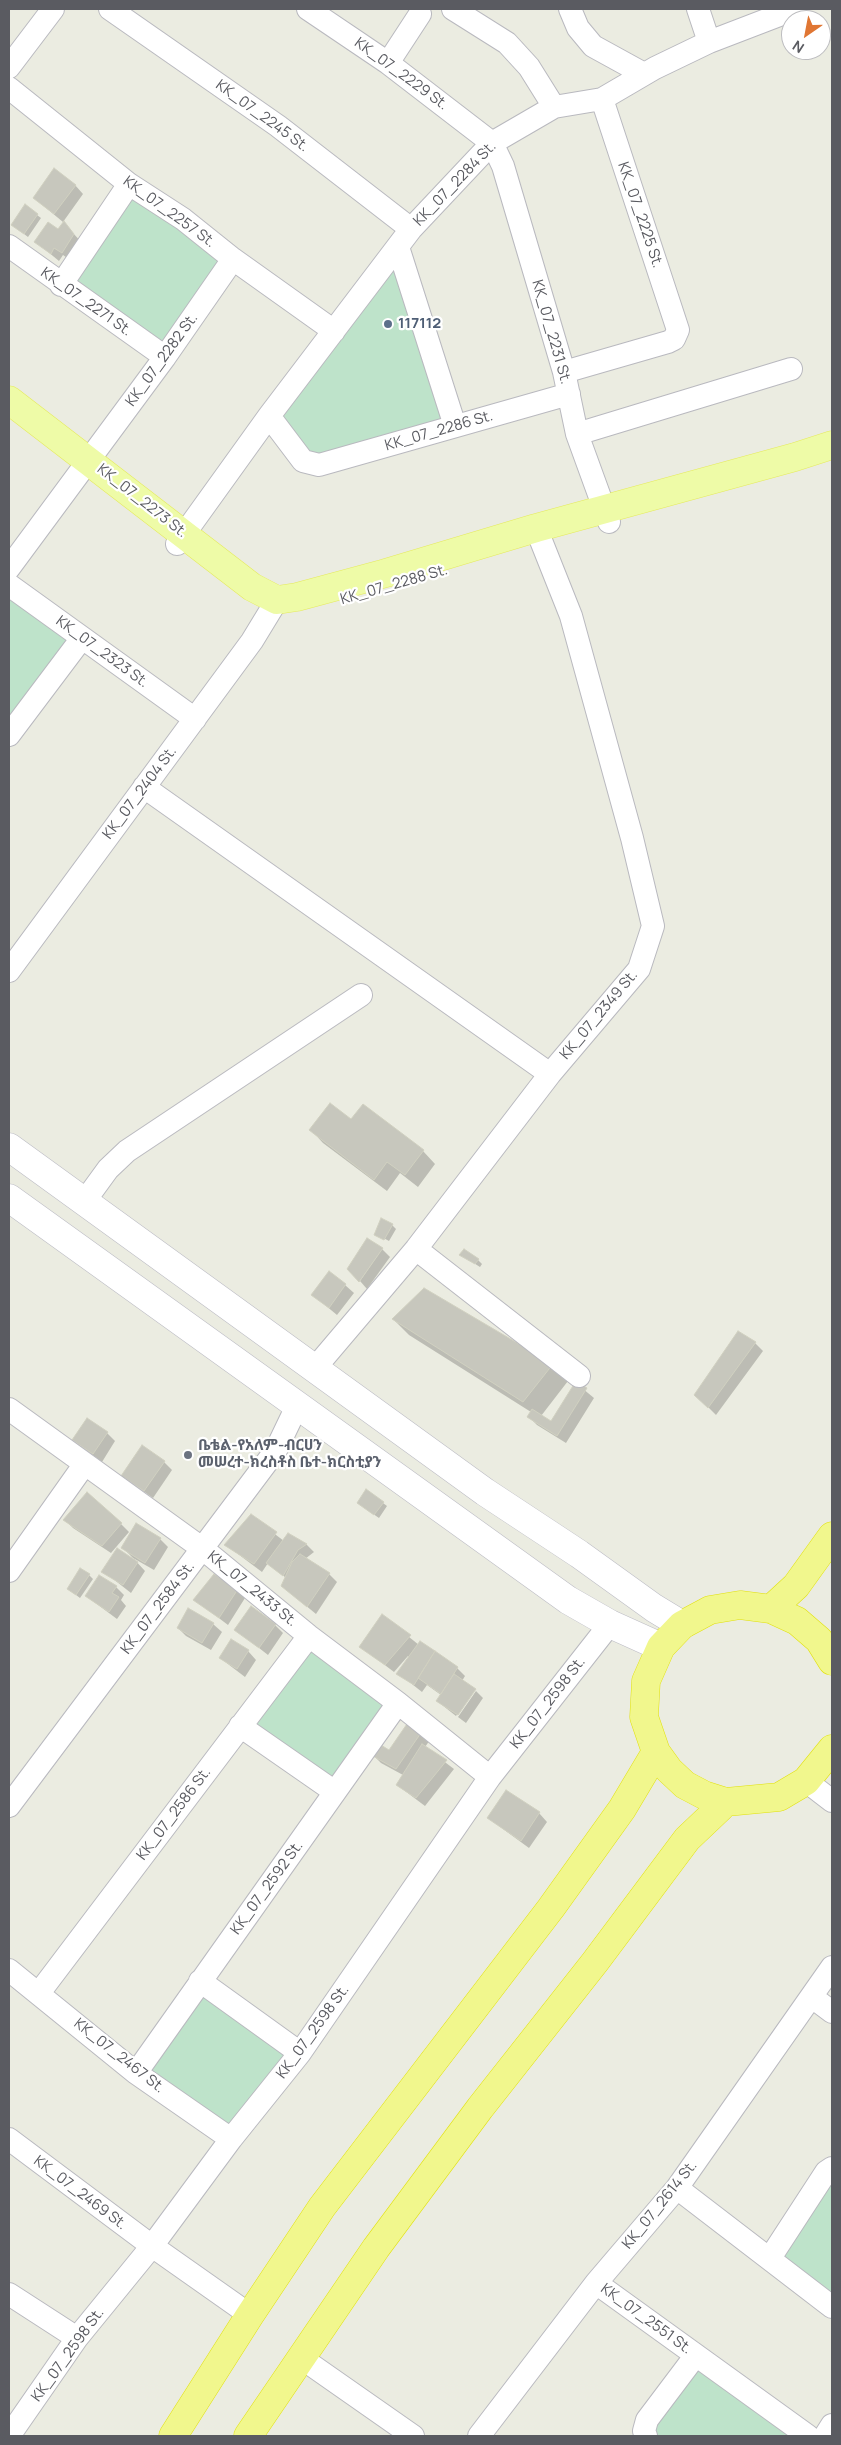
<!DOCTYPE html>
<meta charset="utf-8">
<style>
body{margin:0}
#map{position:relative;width:841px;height:2445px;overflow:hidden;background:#ebece1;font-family:Manrope,sans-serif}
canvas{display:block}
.frame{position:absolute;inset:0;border:10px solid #5a5b61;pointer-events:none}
.north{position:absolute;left:781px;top:10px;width:50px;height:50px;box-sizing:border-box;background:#fff;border:1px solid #bdbdc0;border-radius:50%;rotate:213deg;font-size:14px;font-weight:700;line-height:20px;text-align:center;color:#5a5b61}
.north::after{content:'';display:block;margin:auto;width:18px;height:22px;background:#e07633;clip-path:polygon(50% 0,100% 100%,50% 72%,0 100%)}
</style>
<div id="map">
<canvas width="841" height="2445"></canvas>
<div class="frame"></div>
<div class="north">N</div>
</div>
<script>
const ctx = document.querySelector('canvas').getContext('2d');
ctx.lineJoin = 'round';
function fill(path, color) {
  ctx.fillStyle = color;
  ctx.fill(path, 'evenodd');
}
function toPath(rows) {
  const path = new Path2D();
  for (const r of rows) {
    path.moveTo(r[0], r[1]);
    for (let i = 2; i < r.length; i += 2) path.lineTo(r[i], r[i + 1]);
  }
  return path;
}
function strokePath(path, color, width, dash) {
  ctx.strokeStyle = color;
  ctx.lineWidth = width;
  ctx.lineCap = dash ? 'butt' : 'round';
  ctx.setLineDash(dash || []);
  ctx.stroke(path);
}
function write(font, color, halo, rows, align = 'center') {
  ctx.font = font + ' Manrope,"Noto Sans Ethiopic",sans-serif';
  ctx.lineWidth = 4.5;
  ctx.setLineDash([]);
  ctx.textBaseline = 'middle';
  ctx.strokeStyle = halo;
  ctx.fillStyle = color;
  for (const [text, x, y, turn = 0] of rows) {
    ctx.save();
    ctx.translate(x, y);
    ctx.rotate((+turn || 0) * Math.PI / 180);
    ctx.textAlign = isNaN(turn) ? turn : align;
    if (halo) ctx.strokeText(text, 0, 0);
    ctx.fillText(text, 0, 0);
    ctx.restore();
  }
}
fill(toPath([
 [129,184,233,259,165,357,61,285],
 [398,247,455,426,308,464,269,416],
 [9,585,82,638,9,735],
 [309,1636,398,1703,335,1792,240,1726],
 [200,1981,299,2055,232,2140,136,2073],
 [832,2170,832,2307,770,2258],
 [696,2355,808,2436,650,2436]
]), '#bee3ca');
fill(toPath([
 [75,185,83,194,63,222,34,198],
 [37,215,41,218,28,237,16,228],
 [64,223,82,243,70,260,63,255,59,261,36,242,58,231],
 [351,1121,423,1151,435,1164,418,1187,400,1173,387,1191,323,1143,311,1130],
 [392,1225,396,1229,389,1241,378,1235],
 [382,1249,390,1257,367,1289,360,1281],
 [461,1255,478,1260,482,1264,480,1267],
 [345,1285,354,1293,337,1315,313,1295],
 [393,1319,552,1365,568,1381,541,1416,551,1423,576,1383,594,1398,566,1443,537,1425,529,1417,531,1412,409,1335],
 [755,1343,763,1351,716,1415,696,1395],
 [107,1433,115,1441,102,1462,73,1440],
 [164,1462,172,1470,153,1498,122,1476],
 [367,1491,387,1506,379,1518,363,1507],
 [251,1516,284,1541,288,1534,307,1545,314,1552,305,1559,329,1574,337,1582,316,1614,282,1586,286,1578,268,1563,262,1572,226,1545],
 [65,1520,121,1524,129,1532,111,1553,73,1528],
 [160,1539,168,1547,154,1570,133,1558,123,1548],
 [134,1559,145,1571,131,1593,103,1571],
 [89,1575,93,1579,80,1598,68,1589],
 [116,1587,124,1595,121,1600,126,1606,117,1619,86,1596],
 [237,1590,245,1598,228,1625,195,1600],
 [383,1616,419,1645,457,1668,465,1676,462,1681,474,1690,456,1716,437,1701,441,1695,427,1685,422,1692,398,1673,410,1657,408,1656,394,1672,361,1647],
 [213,1624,222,1632,211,1650,186,1636,178,1628],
 [275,1625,283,1633,268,1655,236,1630],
 [248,1651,256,1660,245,1677,220,1658],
 [476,1691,483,1698,466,1723,458,1717],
 [409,1723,430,1740,425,1747,454,1769,425,1806,397,1785,403,1775,381,1763,373,1755,389,1752],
 [539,1813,547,1822,529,1848,488,1818]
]), '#0003');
const building = toPath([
 [54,168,76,185,54,214,33,198,54,168],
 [25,204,38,214,24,234,11,225,25,204],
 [64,221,74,234,62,253,54,248,51,254,34,242,48,222,58,229,64,221],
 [330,1103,351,1119,363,1104,424,1150,405,1175,387,1162,374,1180,309,1130,330,1103],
 [381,1218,393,1224,384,1240,374,1235,381,1218],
 [367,1238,383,1248,359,1282,347,1269,367,1238],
 [464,1249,479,1259,475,1264,459,1255,464,1249],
 [329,1271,346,1284,329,1308,311,1295,329,1271],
 [424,1288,553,1364,523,1402,392,1319,424,1288],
 [738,1331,756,1342,708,1408,694,1395,738,1331],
 [576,1381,587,1388,557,1436,527,1417,532,1409,551,1421,576,1381],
 [87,1418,108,1432,93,1454,72,1440,87,1418],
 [142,1445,165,1461,144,1491,121,1476,142,1445],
 [366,1489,384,1502,374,1515,357,1503,366,1489],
 [87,1492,122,1523,102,1546,63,1520,87,1492],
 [251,1514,277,1532,254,1564,224,1545,251,1514],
 [136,1523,161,1538,145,1563,121,1548,136,1523],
 [288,1533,307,1544,298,1550,283,1576,266,1563,288,1533],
 [117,1548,138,1562,123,1585,101,1572,117,1548],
 [300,1554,330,1573,307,1607,281,1586,292,1562,300,1554],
 [80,1568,90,1574,76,1595,67,1589,80,1568],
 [214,1574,238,1589,219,1618,193,1600,214,1574],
 [99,1575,117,1586,112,1593,119,1597,109,1612,85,1596,99,1575],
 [251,1606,276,1624,259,1648,234,1630,251,1606],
 [188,1608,214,1623,202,1643,177,1628,188,1608],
 [382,1614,411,1635,385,1665,359,1647,382,1614],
 [231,1639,249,1650,237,1669,219,1658,231,1639],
 [420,1641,435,1651,414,1685,396,1674,420,1641],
 [435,1651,458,1667,441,1694,418,1678,435,1651],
 [454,1674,476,1689,458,1715,436,1701,454,1674],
 [409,1721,423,1730,396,1769,371,1755,376,1742,389,1750,409,1721],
 [422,1744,447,1760,416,1798,396,1785,422,1744],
 [506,1790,540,1812,521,1841,487,1818,506,1790]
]);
fill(building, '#c7c7bd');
strokePath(building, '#d0d0c0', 1);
const street = toPath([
 [110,9,278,126,411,229],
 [308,9,388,63,492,143,503,166,564,372,577,434,609,522],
 [453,9,507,43,529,67,554,107],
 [570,9,578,28,593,46,644,74],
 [698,9,709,42],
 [388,63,420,14],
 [9,67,53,9],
 [9,88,129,184,183,219,233,259,334,331],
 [9,246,165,357],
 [398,247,455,426],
 [61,285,129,184],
 [564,372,668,342,674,339,678,330,602,99],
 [269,416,303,461,319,465,569,394],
 [577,434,791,369],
 [177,544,269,416,411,229,492,143,554,107,602,99,655,68,709,42,795,9],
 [9,568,165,357,233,259],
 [9,585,195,719],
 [9,735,82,638],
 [144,787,550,1074],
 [9,971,252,641,277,600],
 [84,1202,108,1169,127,1151,361,995],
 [416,1249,579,1376],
 [315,1368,416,1249,550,1074,639,969,653,926,632,838,571,616,536,528],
 [9,1409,203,1549,309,1636,398,1703,490,1777],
 [9,1571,84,1465],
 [240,1726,335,1792],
 [806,1781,832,1801],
 [9,1806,276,1450,298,1404],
 [9,1970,136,2073,231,2139],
 [200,1981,300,2053],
 [39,1993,309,1636],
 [812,1997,832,2012],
 [136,2073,398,1703],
 [9,2139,152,2246,250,2315],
 [677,2188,832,2307],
 [770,2258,826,2172,832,2168],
 [596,2283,808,2436],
 [9,2294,77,2338],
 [300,2357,413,2436],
 [9,2436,77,2338,152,2246,231,2139,300,2053,490,1777,610,1624],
 [479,2436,596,2283,677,2188,832,1967],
 [646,2436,644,2431,647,2420,696,2355],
 [825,2436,832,2425]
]);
const secondary = toPath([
 [9,1147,485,1492,579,1554,654,1608,682,1625],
 [9,1198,568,1600,610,1624,661,1647]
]);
const primary = toPath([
 [9,400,252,587,277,600,297,597,386,573,536,528,795,457,832,445]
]);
const highway = toPath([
 [771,1609,796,1586,832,1536],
 [832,1661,819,1640,797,1621,771,1609,740,1605,710,1610,682,1625,661,1647,646,1681,644,1717,656,1752,669,1770,685,1785,704,1795,726,1802,779,1797,806,1781,832,1749],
 [173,2436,250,2315,322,2207,551,1908,622,1809,656,1752],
 [248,2436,376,2248,480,2108,595,1962,687,1839,726,1802]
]);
strokePath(street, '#b9b9bf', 24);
strokePath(secondary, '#bcbcc4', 29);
strokePath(primary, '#e5ea5c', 29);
strokePath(highway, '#e1e10b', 29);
strokePath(street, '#fff', 22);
strokePath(secondary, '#fff', 28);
strokePath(primary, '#eefba7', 28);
strokePath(highway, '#f1f78d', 28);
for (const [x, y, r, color] of [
 [388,324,5,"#5c6f8a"],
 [188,1455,5,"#6b7280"]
]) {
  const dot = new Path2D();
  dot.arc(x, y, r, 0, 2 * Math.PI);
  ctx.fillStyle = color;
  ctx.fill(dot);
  strokePath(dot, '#fff', 2);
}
write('15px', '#5a5b61', '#fff', [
 ["KK_07_2229 St.",401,74,36],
 ["KK_07_2245 St.",262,116,36],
 ["KK_07_2284 St.",455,184,-46],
 ["KK_07_2257 St.",169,212,36],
 ["KK_07_2225 St.",640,215,71],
 ["KK_07_2271 St.",86,302,35],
 ["KK_07_2231 St.",551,332,74],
 ["KK_07_2282 St.",162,360,-54],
 ["KK_07_2286 St.",439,431,-16],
 ["KK_07_2273 St.",142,501,38],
 ["KK_07_2288 St.",394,585,-16],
 ["KK_07_2323 St.",102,652,36],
 ["KK_07_2404 St.",140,793,-53],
 ["KK_07_2349 St.",599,1015,-50],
 ["KK_07_2433 St.",252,1589,39],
 ["KK_07_2584 St.",158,1608,-53],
 ["KK_07_2598 St.",548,1703,-52],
 ["KK_07_2586 St.",174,1814,-53],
 ["KK_07_2592 St.",267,1888,-54],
 ["KK_07_2598 St.",313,2032,-54],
 ["KK_07_2467 St.",119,2056,38],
 ["KK_07_2469 St.",80,2193,37],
 ["KK_07_2614 St.",660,2205,-51],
 ["KK_07_2551 St.",646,2319,36],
 ["KK_07_2598 St.",68,2355,-54]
]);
write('bold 15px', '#4e5e75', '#fff', [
 ["117112",398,324]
], 'left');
write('bold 15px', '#5b616d', '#fff', [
 ["ቤቴል-የአለም-ብርሀን",198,1446],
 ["መሠረተ-ክረስቶስ ቤተ-ክርስቲያን",198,1463]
], 'left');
</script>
